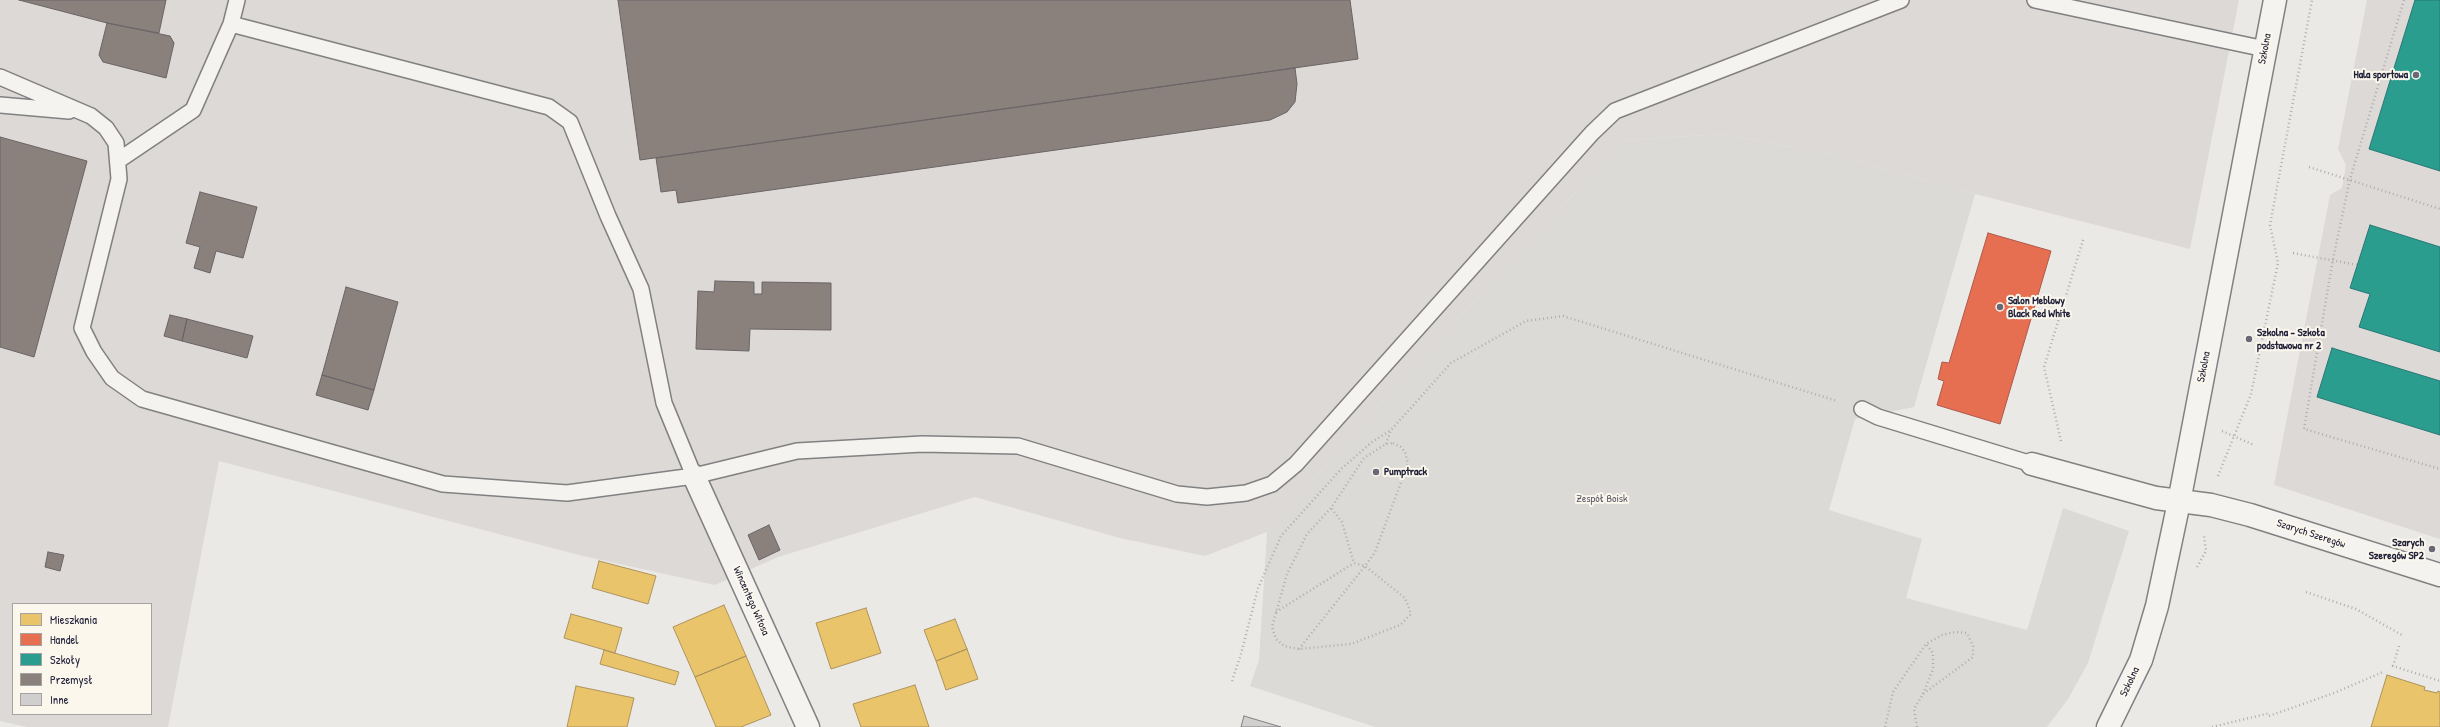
<!DOCTYPE html>
<meta charset="utf-8">
<style>
body{margin:0}
#map{position:relative;width:2440px;height:727px;overflow:hidden;background:#ebe9e5;font-family:"Patrick Hand",sans-serif}
canvas{display:block}
.legend{position:absolute;left:12px;top:603px;width:140px;height:112px;box-sizing:border-box;background:#fbf7ec;border:1px solid #a4a2a5;margin:0;padding:5px 7px;list-style:none;font-size:12px;color:#22223b}
.legend li{display:flex;align-items:center;gap:8px;height:20px}
.legend b{width:20px;border:1px solid #a4a2a5}
</style>
<div id="map">
<canvas width="2440" height="727"></canvas>
<ul class="legend">
<li><b style="height:11px;background:#e9c46a"></b>Mieszkania</li>
<li><b style="height:11px;background:#e76f51"></b>Handel</li>
<li><b style="height:11px;background:#2a9d8f"></b>Szkoły</li>
<li><b style="height:11px;background:#8a817c"></b>Przemysł</li>
<li><b style="height:11px;background:#d1cfcd"></b>Inne</li>
</ul>
</div>
<script>
const ctx = document.querySelector('canvas').getContext('2d');
ctx.lineJoin = 'round';
function fill(path, color) {
  ctx.fillStyle = color;
  ctx.fill(path, 'evenodd');
}
function toPath(rows) {
  const path = new Path2D();
  for (const r of rows) {
    path.moveTo(r[0], r[1]);
    for (let i = 2; i < r.length; i += 2) path.lineTo(r[i], r[i + 1]);
  }
  return path;
}
function strokePath(path, color, width, dash) {
  ctx.strokeStyle = color;
  ctx.lineWidth = width;
  ctx.lineCap = dash ? 'butt' : 'round';
  ctx.setLineDash(dash || []);
  ctx.stroke(path);
}
function write(font, color, halo, rows, align = 'center') {
  ctx.font = font + ' "Patrick Hand",sans-serif';
  ctx.lineWidth = 4;
  ctx.setLineDash([]);
  ctx.textBaseline = 'middle';
  ctx.strokeStyle = halo;
  ctx.fillStyle = color;
  for (const [text, x, y, turn = 0] of rows) {
    ctx.save();
    ctx.translate(x, y);
    ctx.rotate((+turn || 0) * Math.PI / 180);
    ctx.textAlign = isNaN(turn) ? turn : align;
    if (halo) ctx.strokeText(text, 0, 0);
    ctx.fillText(text, 0, 0);
    ctx.restore();
  }
}
fill(toPath([
 [0,0,2239,0,2190,249,1975,194,1827,153,1721,134,1624,140,1394,388,1267,532,1205,556,1120,538,975,497,778,557,715,585,583,556,219,461,168,727,27,727,0,721],
 [13,604,151,604,151,714,13,714],
 [2367,0,2440,0,2440,539,2274,485,2330,195,2342,188,2346,165,2338,149]
]), '#dcd9d6');
fill(toPath([
 [1721,134,1827,153,1975,194,1914,407,1855,419,1829,510,1922,539,1906,598,2027,630,2063,508,2129,531,2088,663,2068,699,2047,727,1375,727,1250,686,1259,660,1267,532,1394,388,1624,140]
]), '#dcdad6');
const homes = toPath([
 [599,561,656,576,648,604,592,588,599,561],
 [724,605,746,656,695,677,673,627,724,605],
 [866,608,881,653,831,669,816,623,866,608],
 [571,614,622,628,615,653,564,638,571,614],
 [955,619,967,649,936,661,924,630,955,619],
 [967,649,978,679,946,690,936,661,967,649],
 [604,650,679,672,675,685,600,664,604,650],
 [746,656,771,715,741,727,716,727,695,677,746,656],
 [2387,675,2425,687,2424,690,2437,693,2438,691,2440,692,2440,727,2371,727,2387,675],
 [915,685,929,727,861,727,853,704,915,685],
 [576,686,634,698,627,727,567,727,576,686]
]);
fill(homes, '#e9c46a');
strokePath(homes, '#ad935c', 1);
const shops = toPath([
 [1988,233,2051,251,2000,424,1937,405,1944,381,1938,379,1942,362,1949,363,1988,233]
]);
fill(shops, '#e76f51');
strokePath(shops, '#ac584a', 1);
const schools = toPath([
 [2415,0,2440,0,2440,171,2369,149,2415,0],
 [2370,225,2440,247,2440,352,2359,327,2370,294,2350,288,2370,225],
 [2332,348,2440,381,2440,435,2317,397,2332,348]
]);
fill(schools, '#2a9d8f');
strokePath(schools, '#287876', 1);
const industry = toPath([
 [19,0,166,0,159,33,107,23,19,0],
 [618,0,1350,0,1358,59,640,160,618,0],
 [107,23,170,36,174,43,166,78,103,62,99,55,107,23],
 [1295,68,1297,84,1295,102,1287,112,1270,120,678,203,676,190,661,192,656,158,1295,68],
 [0,137,87,161,34,357,0,347,0,137],
 [200,192,257,207,243,258,216,251,210,273,194,268,200,247,186,243,200,192],
 [715,281,754,282,754,294,762,294,762,282,831,283,831,330,750,329,749,351,696,349,698,291,714,292,715,281],
 [346,287,398,302,374,390,322,375,346,287],
 [170,315,187,319,182,341,164,336,170,315],
 [187,319,253,336,247,358,182,341,187,319],
 [322,375,374,390,368,410,316,395,322,375],
 [769,525,780,550,759,560,748,535,769,525],
 [48,552,64,555,60,571,45,567,48,552]
]);
fill(industry, '#8a817c');
strokePath(industry, '#6b6468', 1);
const building = toPath([
 [1244,716,1281,727,1241,727,1244,716]
]);
fill(building, '#d1cfcd');
strokePath(building, '#818083', 1);
const service = toPath([
 [2035,0,2265,49],
 [231,24,237,0],
 [0,77,91,116,106,128,116,143,119,179,82,328,94,352,112,378,142,399,443,484,567,493,694,476,797,451,922,444,1018,446,1177,494,1207,497,1246,493,1272,484,1296,464,1592,133,1615,111,1901,0],
 [0,105,69,111],
 [119,160,193,110,231,24,549,107,570,122,608,216,641,289,664,403,694,476],
 [1862,409,1878,417,2032,464]
]);
const minor = toPath([
 [2032,464,2156,498,2211,505,2250,515,2440,575],
 [694,476,808,727]
]);
const tertiary = toPath([
 [2108,727,2141,660,2157,606,2179,502,2275,0]
]);
strokePath(service, '#818083', 18);
strokePath(minor, '#818083', 25);
strokePath(tertiary, '#818083', 25);
strokePath(toPath([
 [2404,0,2350,179,2333,259,2304,429,2440,469],
 [2309,167,2440,209],
 [2293,253,2357,265],
 [2222,431,2254,445],
 [2061,441,2044,367,2084,237],
 [1393,443,1401,447,1405,452,1408,464,1375,552,1365,566,1405,598,1411,614,1400,625,1351,644,1299,649,1284,646,1276,639,1272,627,1287,574,1307,534,1331,508,1364,458,1386,444,1393,443],
 [1386,444,1391,430,1451,363,1526,321,1563,316,1837,401],
 [2218,476,2251,394,2278,263,2270,225,2312,0],
 [2197,567,2206,551,2204,536],
 [2306,592,2356,609,2402,635],
 [1276,612,1354,563],
 [2399,646,2393,666,2440,681],
 [1299,649,1365,566,1354,563,1342,522,1331,508],
 [1232,681,1241,654,1258,588,1281,536,1341,469,1372,442,1391,430],
 [1923,694,1933,669,1933,653,1926,644],
 [2269,716,2334,693,2383,672],
 [1885,727,1893,692,1926,644,1942,635,1955,632,1967,633,1973,646,1973,657,1923,694,1914,709,1917,727],
 [2212,727,2270,713]
]), '#afaeae', 2.5, [1, 3]);
strokePath(service, '#f4f3ef', 15);
strokePath(minor, '#f4f3ef', 22);
strokePath(tertiary, '#f4f3ef', 22);
for (const [x, y, r, color] of [
 [2416,75,4,"#686876"],
 [2000,307,4,"#686876"],
 [2249,339,4,"#686876"],
 [1376,472,4,"#686876"],
 [2432,549,4,"#686876"]
]) {
  const dot = new Path2D();
  dot.arc(x, y, r, 0, 2 * Math.PI);
  ctx.fillStyle = color;
  ctx.fill(dot);
  strokePath(dot, '#fbf7ec', 1.5);
}
write('11px', '#22223b', '#fbf7ec', [
 ["Szkolna",2265,49,-79],
 ["Szkolna",2204,367,-79],
 ["Szarych Szeregów",2311,534,18],
 ["Wincentego Witosa",751,601,66],
 ["Szkolna",2130,682,-65]
]);
write('bold 11px', '#22223b', '#fbf7ec', [
 ["Hala sportowa",2408,75,"right"],
 ["Salon Meblowy",2008,301],
 ["Black Red White",2008,314],
 ["Szkolna - Szkoła",2257,333],
 ["podstawowa nr 2",2257,346],
 ["Pumptrack",1384,472],
 ["Szarych",2424,543,"right"],
 ["Szeregów SP2",2424,556,"right"]
], 'left');
write('11px', '#565566', '#fbf7ec', [
 ["Zespół Boisk",1602,499]
]);
</script>
